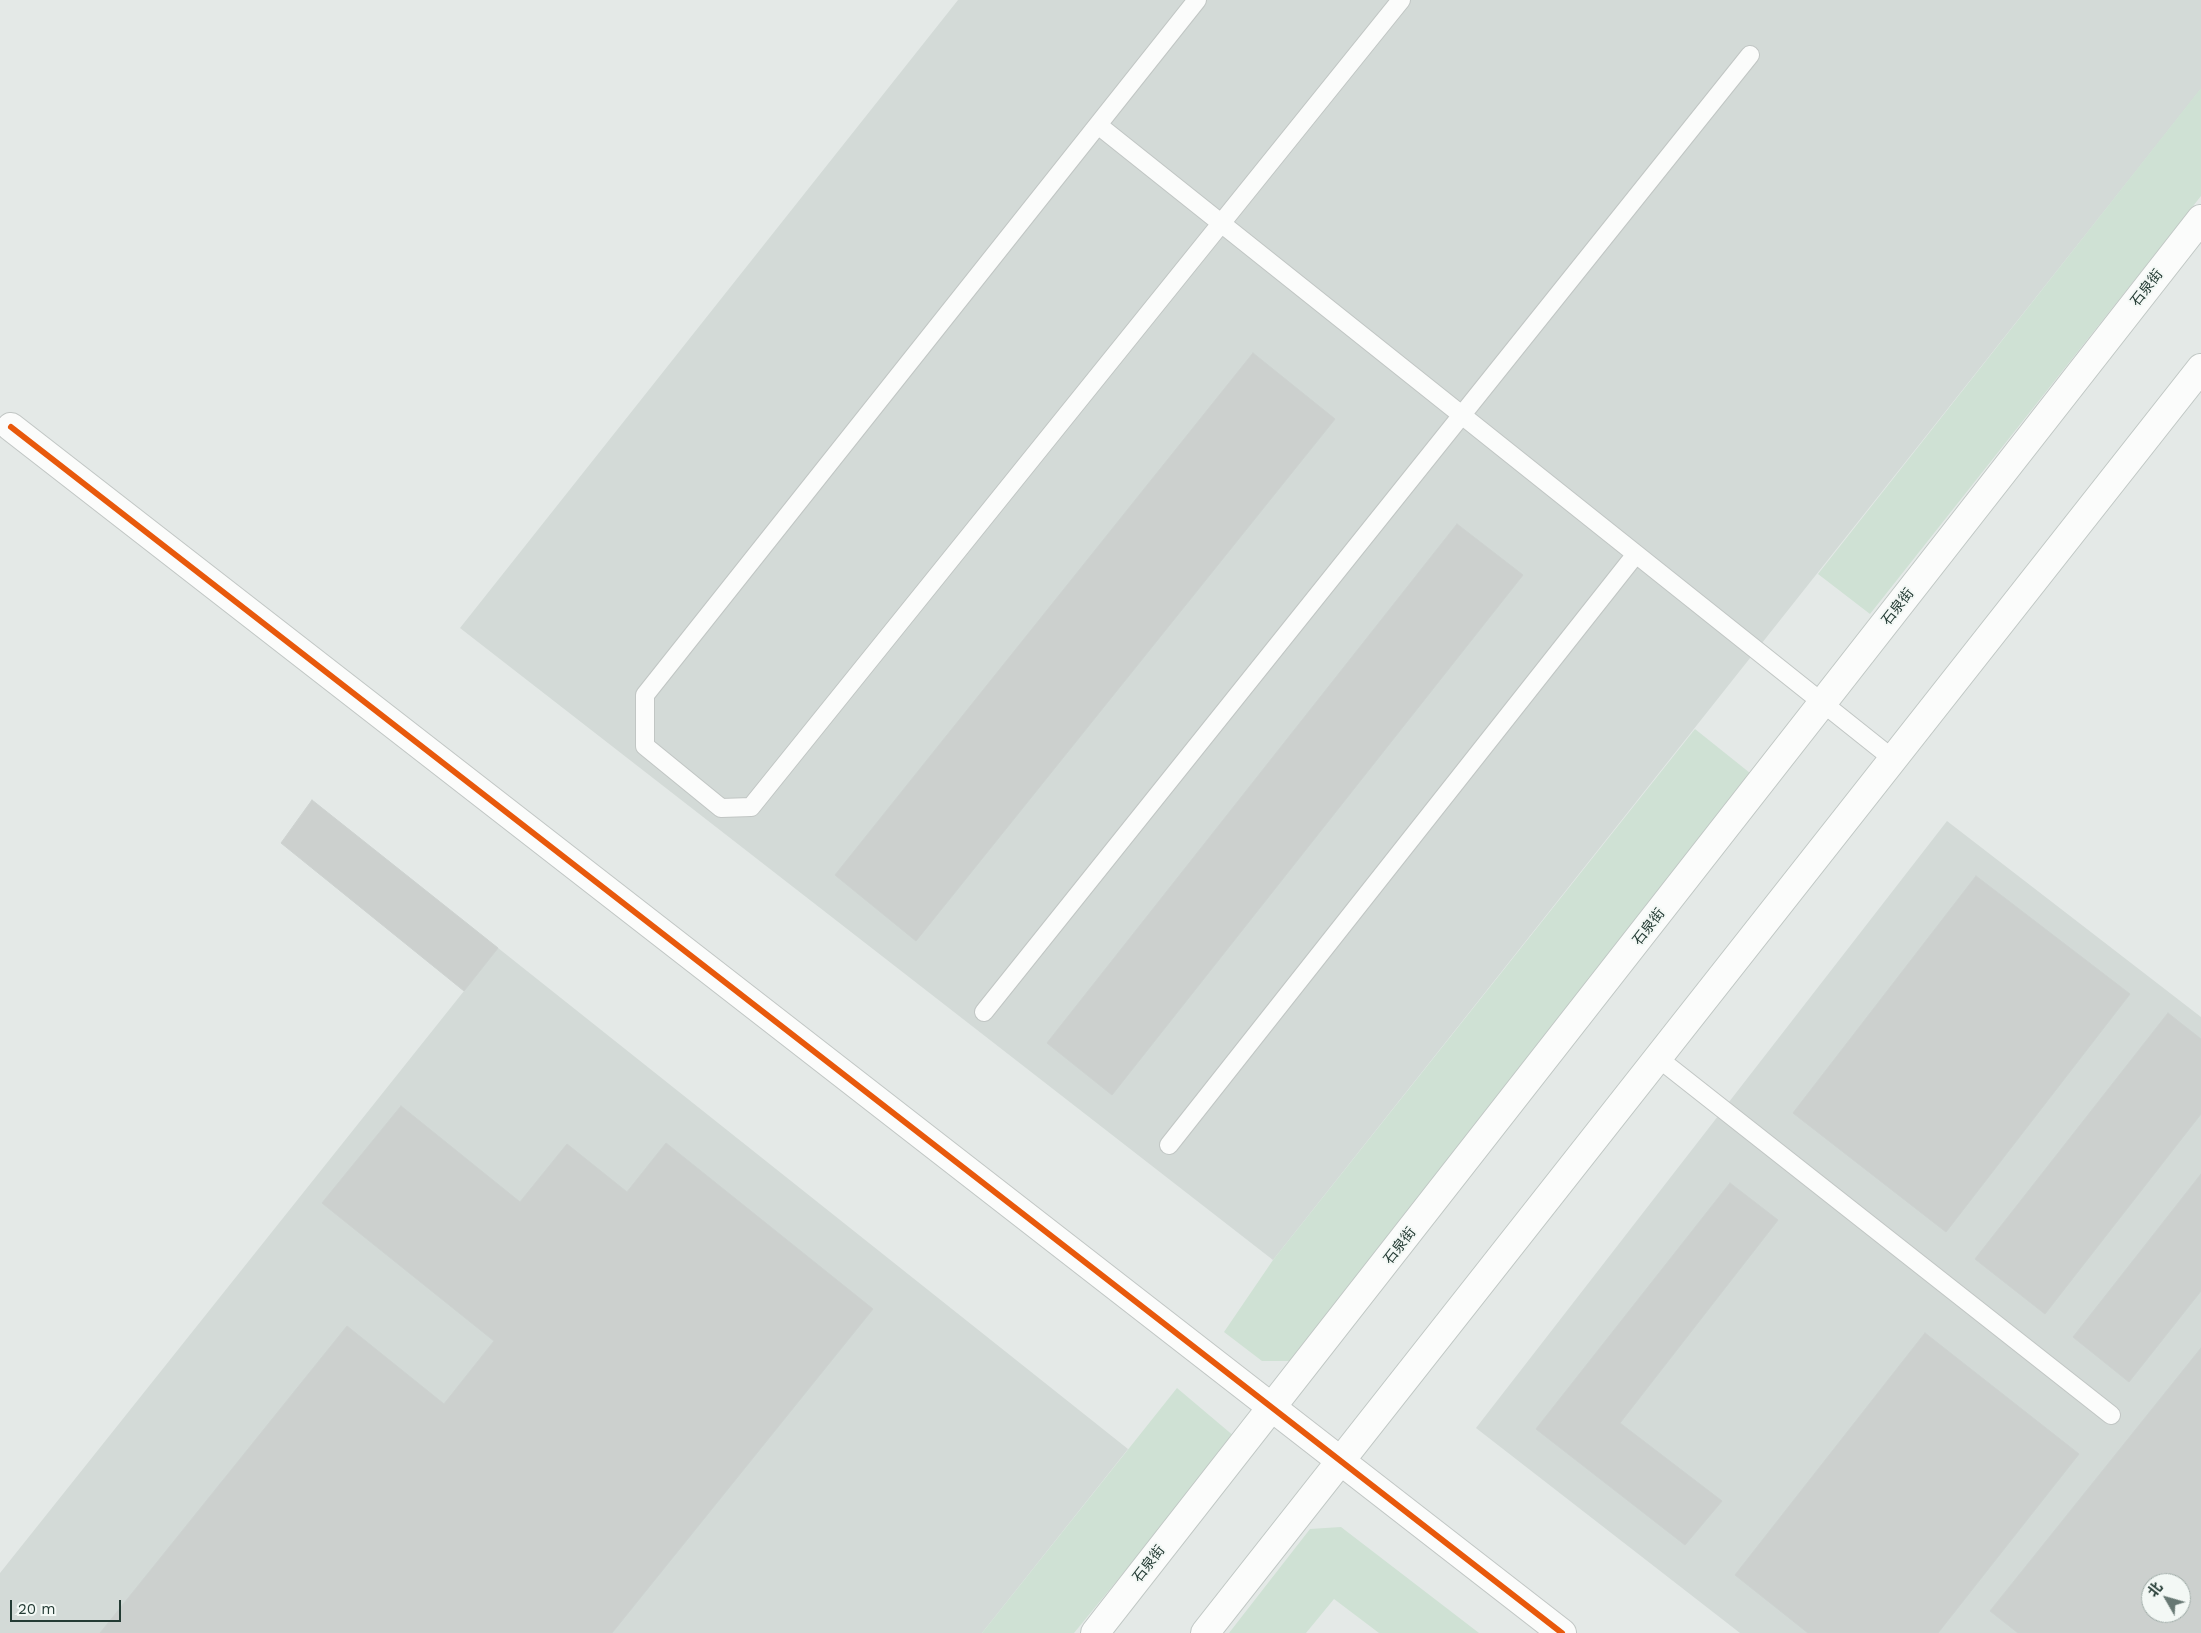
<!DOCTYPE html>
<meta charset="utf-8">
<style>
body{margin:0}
#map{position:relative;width:2201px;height:1633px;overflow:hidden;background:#e4e9e7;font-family:"Work Sans","Noto Sans SC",sans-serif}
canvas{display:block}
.north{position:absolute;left:2141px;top:1573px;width:50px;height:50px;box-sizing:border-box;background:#f3f8f5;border:1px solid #a0aca8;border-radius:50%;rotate:308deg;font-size:14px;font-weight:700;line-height:20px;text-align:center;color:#243b34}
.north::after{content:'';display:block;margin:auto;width:18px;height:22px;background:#677873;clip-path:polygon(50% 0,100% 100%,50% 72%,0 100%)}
.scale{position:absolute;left:10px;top:1600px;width:111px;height:22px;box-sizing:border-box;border:2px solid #243b34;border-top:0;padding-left:6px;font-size:15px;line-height:18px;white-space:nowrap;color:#243b34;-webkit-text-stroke:4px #f3f8f5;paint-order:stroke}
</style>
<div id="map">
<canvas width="2201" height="1633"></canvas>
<div class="north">北</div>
<div class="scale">20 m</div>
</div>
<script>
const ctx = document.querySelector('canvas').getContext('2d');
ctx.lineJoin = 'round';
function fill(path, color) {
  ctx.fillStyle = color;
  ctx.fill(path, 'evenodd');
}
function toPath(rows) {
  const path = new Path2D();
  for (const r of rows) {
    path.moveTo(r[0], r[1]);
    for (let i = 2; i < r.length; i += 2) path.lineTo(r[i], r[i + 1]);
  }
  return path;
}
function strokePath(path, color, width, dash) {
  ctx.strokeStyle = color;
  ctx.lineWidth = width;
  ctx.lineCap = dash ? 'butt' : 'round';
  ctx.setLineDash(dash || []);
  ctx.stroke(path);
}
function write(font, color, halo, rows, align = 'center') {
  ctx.font = font + ' "Work Sans","Noto Sans SC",sans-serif';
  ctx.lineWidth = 4;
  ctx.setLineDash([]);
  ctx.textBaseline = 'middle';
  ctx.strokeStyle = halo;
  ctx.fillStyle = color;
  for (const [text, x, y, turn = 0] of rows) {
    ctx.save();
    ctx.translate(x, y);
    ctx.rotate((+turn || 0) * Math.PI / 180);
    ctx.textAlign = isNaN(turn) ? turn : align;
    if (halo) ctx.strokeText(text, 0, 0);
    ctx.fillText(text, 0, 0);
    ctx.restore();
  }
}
fill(toPath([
 [958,0,2201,0,2201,89,1273,1260,460,628],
 [312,800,1128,1449,982,1633,0,1633,0,1573,464,991,281,843],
 [1947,821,2201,1017,2201,1633,1740,1633,1476,1428],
 [2151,1583,2181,1583,2181,1613,2151,1613]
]), '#d3dad7');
fill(toPath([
 [2201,88,2201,196,1870,614,1818,574],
 [1695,729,1750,773,1295,1361,1262,1361,1224,1332,1273,1260],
 [1177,1388,1235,1437,1074,1633,982,1633],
 [1341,1527,1479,1633,1379,1633,1334,1599,1306,1633,1229,1633,1310,1529]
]), '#cfe1d4');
const building = toPath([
 [1253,353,1335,419,916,941,835,875,1253,353],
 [1457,524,1523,575,1112,1095,1047,1043,1457,524],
 [312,800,498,948,464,991,281,843,312,800],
 [1976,876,2130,994,1946,1232,1793,1113,1976,876],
 [2168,1013,2201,1039,2201,1114,2045,1314,1975,1259,2168,1013],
 [401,1106,520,1202,567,1144,627,1192,666,1143,873,1309,612,1633,100,1633,347,1326,444,1404,494,1341,322,1203,401,1106],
 [2201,1174,2201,1291,2129,1382,2073,1337,2201,1174],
 [1730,1183,1778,1220,1620,1423,1722,1501,1685,1545,1536,1429,1730,1183],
 [1925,1333,2079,1454,1938,1633,1808,1633,1735,1575,1925,1333],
 [2201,1348,2201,1633,2018,1633,1990,1611,2201,1348],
 [2151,1583,2181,1583,2181,1613,2151,1613,2151,1583]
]);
fill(building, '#ccd0ce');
strokePath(building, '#cdd2d0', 1);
const service = toPath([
 [1197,0,645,695,645,746,721,808,751,807,1401,0],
 [1098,125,1893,759],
 [984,1012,1750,55],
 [1658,1058,2111,1415],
 [1169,1145,1636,554]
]);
const tertiary = toPath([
 [11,427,1562,1633]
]);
const secondary = toPath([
 [1095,1633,2201,219],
 [1205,1633,2201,368]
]);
strokePath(service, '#c1c6c4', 20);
strokePath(tertiary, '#c1c6c4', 30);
strokePath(secondary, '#c0c7c4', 30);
strokePath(service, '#fbfcfb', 18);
strokePath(tertiary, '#fbfcfb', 28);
strokePath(secondary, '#fbfcfb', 28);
strokePath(toPath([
 [11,427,1562,1633]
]), '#e8590c', 6);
write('14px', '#243b34', '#f3f8f5', [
 ["石泉街",2147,288,-52],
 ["石泉街",1898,607,-52],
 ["石泉街",1649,927,-52],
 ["石泉街",1400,1246,-52],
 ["石泉街",1149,1564,-52]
]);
</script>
